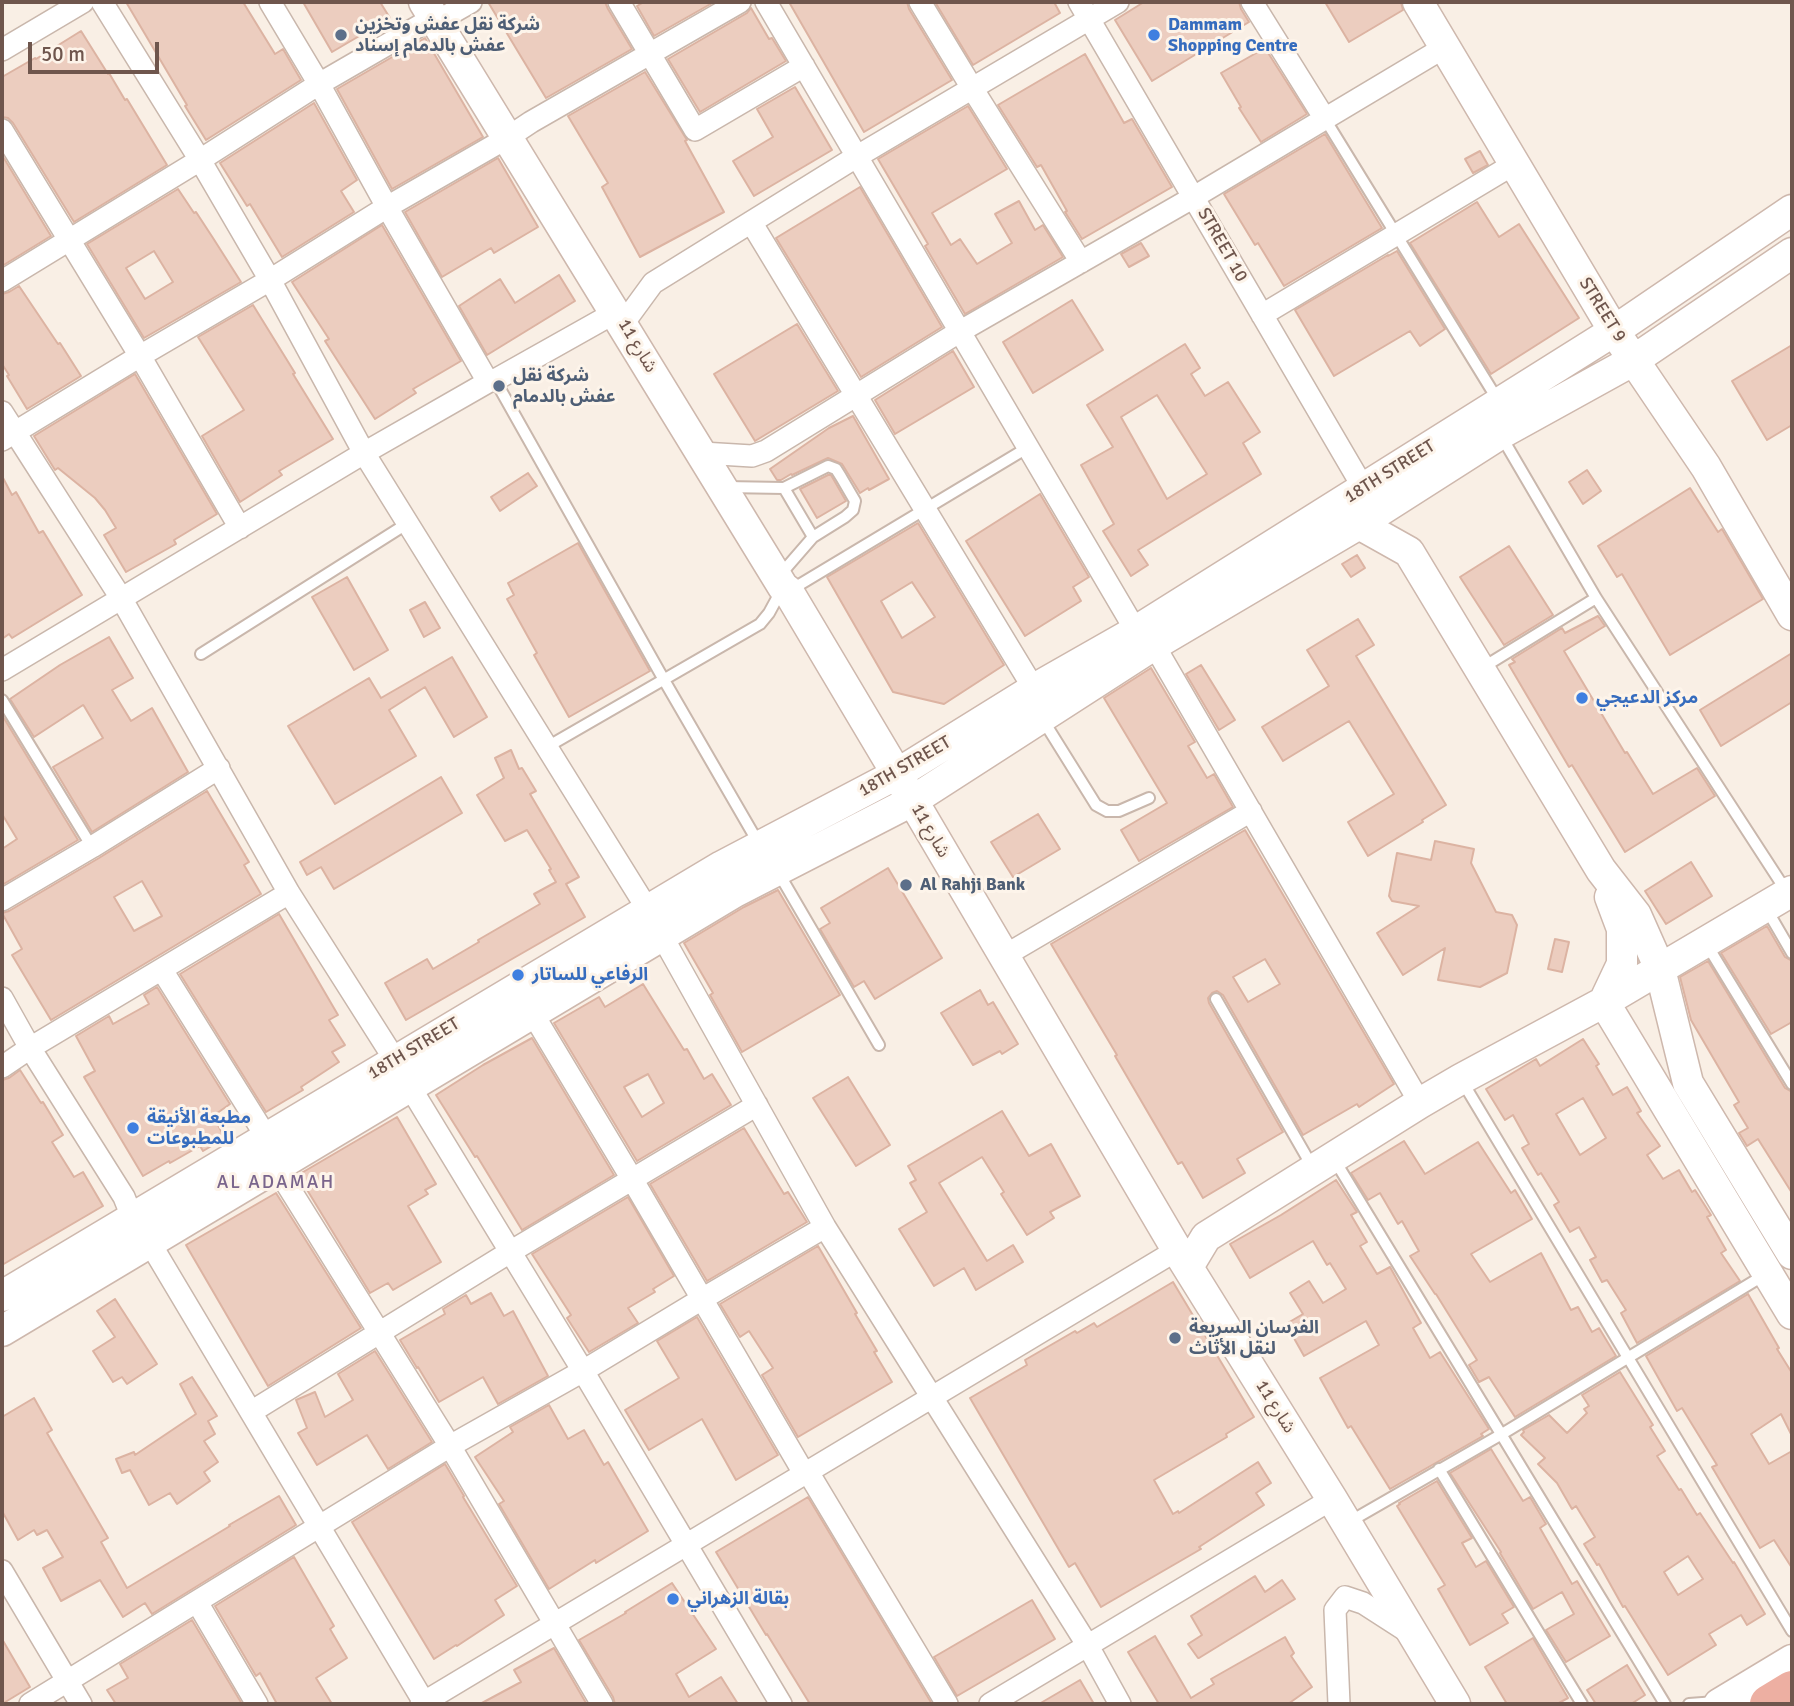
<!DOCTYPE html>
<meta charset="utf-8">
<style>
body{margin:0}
#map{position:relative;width:1794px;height:1706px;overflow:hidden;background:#f9efe5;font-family:Signika,sans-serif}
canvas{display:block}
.frame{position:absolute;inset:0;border:4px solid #6f564d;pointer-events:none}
.scale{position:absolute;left:28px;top:42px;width:131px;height:32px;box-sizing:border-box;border:4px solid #6f564d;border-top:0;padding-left:9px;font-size:21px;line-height:24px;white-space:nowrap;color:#6f564d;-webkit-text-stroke:5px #fdf4ea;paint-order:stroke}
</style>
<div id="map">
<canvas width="1794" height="1706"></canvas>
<div class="frame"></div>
<div class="scale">50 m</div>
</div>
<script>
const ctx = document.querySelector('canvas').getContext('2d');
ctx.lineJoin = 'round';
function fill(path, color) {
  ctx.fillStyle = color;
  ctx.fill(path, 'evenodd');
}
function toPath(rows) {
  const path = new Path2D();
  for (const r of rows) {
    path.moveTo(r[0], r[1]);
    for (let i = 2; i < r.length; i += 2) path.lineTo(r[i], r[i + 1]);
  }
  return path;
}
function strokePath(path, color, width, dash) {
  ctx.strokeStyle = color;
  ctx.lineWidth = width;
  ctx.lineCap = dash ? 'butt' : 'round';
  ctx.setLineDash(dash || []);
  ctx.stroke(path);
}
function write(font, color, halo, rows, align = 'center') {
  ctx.font = font + ' Signika,"Noto Sans Arabic",sans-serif';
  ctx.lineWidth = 6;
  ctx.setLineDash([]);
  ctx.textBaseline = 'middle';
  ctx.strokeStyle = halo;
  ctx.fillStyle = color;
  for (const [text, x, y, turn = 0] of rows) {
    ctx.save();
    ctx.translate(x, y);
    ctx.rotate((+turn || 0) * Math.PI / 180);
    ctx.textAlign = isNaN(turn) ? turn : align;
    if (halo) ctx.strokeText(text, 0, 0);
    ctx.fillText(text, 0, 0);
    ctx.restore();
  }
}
const building = toPath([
 [126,2,243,2,275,54,283,49,301,80,206,140,185,106,187,105,126,2],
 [303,2,380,2,390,18,332,52,303,2],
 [488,2,605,2,608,9,632,49,546,98,488,2],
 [644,2,714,2,654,36,637,6,644,2],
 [789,2,907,2,909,9,952,80,864,132,789,2],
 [935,2,1054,2,1060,13,973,65,935,2],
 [1144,2,1239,2,1241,9,1249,22,1152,81,1115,20,1144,2],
 [1325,2,1401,2,1403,10,1349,42,1325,2],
 [751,8,769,39,772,38,786,61,700,112,668,59,747,13,751,8],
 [81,31,108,74,109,73,125,100,127,99,167,165,74,222,13,123,8,118,2,117,2,77,35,58,36,59,81,31],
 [425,38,483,137,392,189,337,89,425,38],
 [1265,48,1307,114,1261,142,1239,108,1241,107,1221,73,1265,48],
 [1085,54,1124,123,1132,119,1172,187,1082,239,1065,212,1067,211,1041,165,1037,167,998,105,1085,54],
 [645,72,687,140,685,141,724,212,640,257,602,187,608,183,568,116,645,72],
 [795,87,832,150,754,196,733,161,773,137,757,109,795,87],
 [314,103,357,180,341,191,354,212,282,257,250,204,247,206,220,163,314,103],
 [968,106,1007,169,932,213,951,245,960,239,977,264,1012,243,995,214,1019,201,1035,230,1043,225,1063,257,965,314,925,246,928,244,878,159,968,106],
 [1325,134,1382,228,1284,286,1258,243,1255,245,1224,194,1325,134],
 [1480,151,1488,165,1473,173,1465,159,1480,151],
 [2,155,51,236,2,266,2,155],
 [498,158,538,227,494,253,491,248,442,277,405,212,498,158],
 [860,187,942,327,861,377,776,238,860,187],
 [178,189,194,213,196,212,213,238,241,282,144,338,87,244,178,189],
 [154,251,173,282,145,299,126,268,154,251],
 [1477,202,1499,237,1519,224,1579,318,1491,374,1410,243,1477,202],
 [382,225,461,361,413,389,416,393,375,419,325,341,329,339,292,282,382,225],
 [1141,243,1149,256,1129,267,1121,254,1141,243],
 [1397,251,1445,329,1420,346,1410,331,1334,376,1295,310,1388,255,1388,256,1397,251],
 [559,275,575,301,487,355,459,306,500,279,515,303,559,275],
 [19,286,58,344,60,343,81,376,27,409,7,376,9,375,2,364,2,294,9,292,19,286],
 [1072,300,1103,350,1033,393,1003,342,1072,300],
 [253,305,295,373,293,374,333,439,279,471,282,475,240,502,202,436,244,410,198,337,253,305],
 [797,324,838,391,755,441,714,374,797,324],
 [1185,344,1200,368,1191,374,1205,396,1228,382,1260,432,1243,443,1261,474,1138,550,1148,565,1131,576,1103,531,1114,524,1081,465,1113,447,1087,405,1185,344],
 [1157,395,1207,474,1167,499,1121,417,1157,395],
 [1792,345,1792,425,1767,440,1732,381,1792,345],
 [953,351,974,387,895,434,875,400,953,351],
 [135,374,217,514,174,540,176,544,126,572,104,535,116,528,105,510,95,498,58,468,55,470,34,436,135,374],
 [853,416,889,479,869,490,868,488,860,493,842,464,828,458,792,475,791,474,781,480,777,480,770,469,829,428,853,416],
 [1587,470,1601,491,1583,504,1569,482,1587,470],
 [528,473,537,486,500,511,491,497,528,473],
 [828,475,831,475,846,501,817,518,800,489,828,475],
 [2,476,12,495,16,492,39,533,43,531,82,595,12,638,9,634,2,639,2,476],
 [1690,488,1718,532,1722,529,1763,599,1670,655,1622,574,1617,577,1598,546,1690,488],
 [1040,494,1089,577,1073,587,1081,601,1025,636,966,541,1040,494],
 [918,523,1004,665,944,704,893,692,827,577,918,523],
 [912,582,935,617,902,638,881,601,912,582],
 [578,543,650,671,569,717,534,655,537,653,507,599,514,595,508,583,578,543],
 [1509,546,1553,615,1504,645,1460,577,1509,546],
 [1357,555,1365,568,1351,577,1342,564,1357,555],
 [347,577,388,650,354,670,312,597,347,577],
 [425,602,440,628,424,637,410,610,425,602],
 [1598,616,1605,626,1564,651,1625,753,1627,752,1653,794,1697,768,1715,796,1625,852,1572,765,1569,767,1509,665,1515,662,1512,659,1562,628,1565,633,1598,616],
 [1358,619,1374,645,1356,656,1446,805,1422,820,1423,822,1368,856,1348,822,1394,794,1349,721,1283,761,1262,727,1329,686,1307,650,1358,619],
 [109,637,133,678,112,690,131,721,152,708,188,772,92,832,53,767,103,738,84,706,83,705,34,737,10,699,60,665,109,637],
 [1792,653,1792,702,1721,746,1700,710,1792,653],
 [452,657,487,717,454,737,425,687,389,710,416,756,335,804,288,726,369,678,381,698,452,657],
 [1201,665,1235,720,1219,730,1186,674,1201,665],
 [1151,668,1195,742,1188,746,1207,778,1214,774,1233,807,1139,861,1121,830,1167,803,1104,698,1151,668],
 [2,715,78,840,2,885,2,849,17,839,2,814,2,715],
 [511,750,519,769,522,768,536,791,530,794,579,877,566,884,585,917,406,1020,385,983,427,959,433,969,479,942,478,940,540,904,534,894,556,882,549,870,551,869,527,830,505,841,477,795,504,778,495,758,511,750],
 [441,777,462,813,334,889,321,867,307,875,300,862,441,777],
 [207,791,249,862,244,865,261,894,51,1020,12,955,22,949,2,913,9,911,99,858,207,791],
 [142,881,162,916,134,931,114,897,142,881],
 [1038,814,1060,849,1013,877,991,842,1038,814],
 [1245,830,1394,1084,1359,1107,1357,1104,1303,1135,1223,995,1217,991,1212,993,1208,998,1209,1003,1283,1132,1237,1159,1245,1173,1203,1198,1182,1162,1178,1164,1115,1056,1117,1055,1051,944,1245,830],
 [1265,959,1280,984,1248,1002,1233,977,1265,959],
 [1435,841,1474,849,1471,863,1496,912,1512,915,1517,925,1507,973,1480,987,1438,980,1445,948,1403,975,1377,933,1419,906,1392,901,1389,896,1397,853,1431,860,1435,841],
 [1691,862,1712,896,1666,924,1645,891,1691,862],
 [888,868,942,958,875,999,864,981,854,987,820,929,830,923,821,908,888,868],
 [778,890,840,995,742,1052,710,995,713,993,684,943,744,907,778,890],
 [279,914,338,1015,329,1020,345,1045,332,1052,339,1062,301,1087,303,1090,266,1112,180,974,279,914],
 [1767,926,1785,957,1792,961,1792,1022,1771,1034,1721,953,1767,926],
 [1555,939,1569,942,1562,972,1548,969,1555,939],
 [1708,961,1785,1088,1792,1092,1792,1193,1758,1139,1747,1146,1739,1133,1748,1128,1734,1105,1739,1102,1691,1020,1680,977,1708,961],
 [643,984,684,1050,687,1049,704,1079,712,1074,731,1105,637,1161,554,1023,599,997,605,1007,643,984],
 [648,1074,664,1103,642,1117,624,1087,648,1074],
 [157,987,230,1104,213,1116,225,1138,203,1151,200,1146,170,1163,169,1161,143,1176,84,1077,95,1071,76,1036,109,1016,113,1024,149,1004,144,995,157,987],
 [980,990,988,1005,993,1002,1018,1044,1002,1054,1000,1051,973,1065,941,1013,980,990],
 [532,1038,614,1175,522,1230,477,1156,475,1157,436,1095,483,1065,532,1038],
 [1583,1039,1599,1064,1596,1066,1613,1095,1627,1087,1641,1111,1637,1113,1660,1146,1647,1155,1663,1179,1679,1170,1692,1192,1695,1190,1711,1215,1707,1217,1726,1250,1721,1253,1740,1281,1637,1343,1621,1313,1626,1310,1607,1280,1602,1282,1590,1260,1596,1257,1579,1227,1570,1232,1554,1205,1559,1202,1541,1173,1538,1175,1522,1148,1529,1144,1513,1115,1505,1120,1486,1089,1536,1059,1540,1066,1583,1039],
 [1583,1098,1606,1138,1580,1155,1556,1114,1583,1098],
 [20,1070,41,1103,43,1102,63,1135,52,1142,74,1177,83,1172,103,1206,2,1265,2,1080,9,1078,20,1070],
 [848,1077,890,1145,856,1166,813,1098,848,1077],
 [1002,1111,1029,1156,1051,1144,1080,1196,1050,1212,1054,1218,1027,1235,1001,1194,1004,1192,982,1157,939,1183,987,1261,1013,1245,1023,1262,976,1290,964,1268,934,1286,899,1229,927,1212,910,1183,916,1180,908,1166,1002,1111],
 [397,1117,436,1184,425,1190,428,1194,408,1206,441,1262,393,1290,388,1283,370,1293,298,1175,397,1117],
 [744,1128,784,1194,788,1192,807,1222,707,1281,650,1184,744,1128],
 [1404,1141,1425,1174,1478,1142,1511,1193,1515,1190,1532,1219,1471,1254,1490,1282,1541,1253,1571,1310,1578,1307,1592,1332,1599,1328,1616,1356,1515,1417,1489,1377,1479,1382,1469,1365,1477,1360,1436,1294,1435,1294,1410,1256,1419,1251,1402,1221,1398,1224,1380,1193,1368,1200,1351,1173,1404,1141],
 [1336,1180,1357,1212,1351,1215,1367,1242,1360,1246,1377,1274,1390,1267,1421,1323,1413,1328,1430,1358,1440,1352,1489,1429,1481,1434,1483,1436,1390,1489,1351,1426,1348,1428,1320,1378,1379,1345,1366,1321,1304,1356,1286,1324,1303,1314,1290,1293,1309,1281,1323,1303,1346,1289,1330,1263,1327,1265,1313,1241,1250,1278,1230,1244,1281,1215,1336,1180],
 [276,1193,361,1328,268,1386,186,1245,276,1193],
 [628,1197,674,1276,653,1289,655,1292,628,1308,638,1323,589,1352,567,1318,571,1315,532,1254,628,1197],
 [818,1246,857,1313,855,1314,877,1351,874,1352,892,1382,798,1437,762,1375,773,1368,749,1331,740,1337,720,1304,818,1246],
 [1173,1282,1254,1417,1226,1434,1227,1437,1154,1480,1173,1514,1178,1511,1179,1513,1258,1462,1271,1483,1256,1493,1264,1505,1199,1547,1201,1549,1101,1607,1075,1563,1069,1567,970,1398,1027,1365,1025,1360,1075,1331,1077,1333,1094,1323,1097,1327,1173,1282],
 [491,1293,504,1316,513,1311,548,1376,498,1404,483,1377,439,1402,418,1367,417,1368,400,1340,445,1314,443,1309,466,1295,471,1304,491,1293],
 [1748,1294,1779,1348,1777,1349,1792,1373,1792,1436,1781,1414,1751,1434,1769,1464,1792,1451,1792,1568,1774,1540,1760,1548,1712,1467,1717,1465,1682,1408,1677,1411,1646,1356,1748,1294],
 [115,1299,157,1364,127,1384,122,1377,113,1382,93,1351,115,1337,97,1311,115,1299],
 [697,1317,778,1455,736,1480,702,1419,649,1450,625,1410,679,1378,657,1341,697,1317],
 [375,1351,432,1442,388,1469,367,1435,317,1465,298,1433,307,1428,296,1400,315,1392,325,1417,353,1400,338,1374,375,1351],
 [1620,1372,1653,1425,1650,1427,1665,1451,1657,1456,1679,1490,1681,1489,1697,1515,1700,1513,1733,1563,1734,1562,1765,1614,1747,1625,1741,1615,1709,1634,1716,1645,1668,1675,1625,1606,1623,1607,1599,1564,1597,1565,1584,1544,1595,1537,1576,1506,1572,1509,1557,1483,1538,1464,1545,1458,1521,1435,1524,1432,1523,1430,1549,1415,1567,1433,1587,1413,1584,1409,1589,1406,1582,1395,1620,1372],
 [1688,1556,1703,1579,1678,1595,1664,1572,1688,1556],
 [192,1377,217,1416,208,1421,215,1434,204,1441,218,1462,204,1472,210,1481,177,1504,170,1493,149,1505,130,1470,122,1473,116,1459,134,1452,135,1455,196,1414,180,1384,192,1377],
 [34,1398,52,1430,47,1433,108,1538,101,1542,127,1588,230,1526,229,1525,279,1496,296,1525,152,1614,145,1603,123,1617,100,1580,61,1601,43,1568,63,1557,47,1530,37,1535,34,1530,18,1540,2,1511,2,1417,34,1398],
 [549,1405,568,1439,584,1430,604,1465,608,1462,648,1531,596,1563,595,1560,549,1589,499,1504,504,1501,475,1457,513,1432,510,1427,549,1405],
 [1491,1449,1523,1501,1530,1497,1546,1524,1540,1528,1572,1584,1577,1581,1610,1636,1566,1662,1546,1630,1574,1614,1562,1592,1533,1609,1500,1553,1501,1552,1450,1473,1491,1449],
 [445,1464,464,1496,463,1497,517,1586,495,1600,504,1615,457,1646,456,1645,434,1659,352,1522,445,1464],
 [1437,1481,1472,1538,1462,1543,1476,1567,1486,1561,1514,1607,1502,1614,1508,1623,1470,1645,1438,1589,1445,1585,1397,1506,1400,1504,1399,1503,1437,1481],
 [808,1497,932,1704,810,1704,767,1634,766,1635,716,1552,808,1497],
 [294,1557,334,1626,330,1629,347,1658,316,1678,332,1704,277,1704,260,1673,256,1676,215,1606,294,1557],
 [1255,1576,1265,1592,1282,1580,1295,1599,1199,1658,1198,1658,1188,1644,1202,1635,1191,1616,1255,1576],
 [672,1583,716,1649,676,1674,689,1697,721,1677,738,1704,615,1704,613,1697,579,1640,626,1613,625,1612,672,1583],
 [1032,1600,1055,1639,957,1696,934,1657,1032,1600],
 [192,1620,242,1704,116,1704,107,1690,128,1678,120,1664,192,1620],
 [1155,1636,1191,1698,1214,1684,1211,1679,1285,1637,1294,1653,1291,1656,1312,1687,1288,1704,1159,1704,1128,1652,1155,1636],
 [1533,1638,1568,1698,1557,1704,1507,1704,1485,1667,1533,1638],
 [2,1639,30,1687,2,1704,2,1639],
 [554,1648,586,1703,480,1704,521,1682,514,1670,554,1648],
 [1627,1665,1645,1695,1631,1704,1596,1704,1587,1690,1627,1665],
 [1080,1680,1094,1704,1039,1704,1080,1680]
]);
fill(building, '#eccdbf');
strokePath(building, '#dcb3a2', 2);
const lane = toPath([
 [1325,119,1499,402],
 [495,380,664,680,759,844],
 [1500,434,1596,598,1781,883],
 [725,487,784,488,813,537,780,575],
 [784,488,828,466,836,469,841,477,855,501,853,510,845,517,813,537],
 [789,591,1027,448],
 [201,654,408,523],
 [1482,668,1596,598],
 [2,700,92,847],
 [1043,720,1096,805,1107,811,1119,811,1149,798],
 [547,747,760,624,769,613,782,589],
 [778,872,879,1045],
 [1767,910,1792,953],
 [1707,945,1792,1084],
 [1216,999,1313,1168],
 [1462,1081,1792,1631],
 [1334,1159,1665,1704],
 [1439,1469,1582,1704],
 [1349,1522,1502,1434,1766,1274],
 [1689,1704,1716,1702]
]);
const street = toPath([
 [102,2,200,160,270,280,364,453,648,910],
 [270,2,319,84,387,207,488,382],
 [619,2,695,130,804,66],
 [766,2,1136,631,1154,645,1420,1103],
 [920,2,972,88,1081,262],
 [1079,2,1364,489],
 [1252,2,1325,119],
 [436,22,471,2],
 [2,50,83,2],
 [2,130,140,356,240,528],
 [751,222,1034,689],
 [2,281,200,160,319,84,433,18],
 [1262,315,1514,164],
 [623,324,653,283,856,157,1118,2],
 [2,412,121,598,289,893,395,1060],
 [2,440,140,356,270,280,387,207,507,138,531,122,740,2],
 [702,453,752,456,766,451,959,332,1194,197,1445,47],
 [2,670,364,453,488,382,495,380,616,312],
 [2,900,92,847,219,768],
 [662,936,825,1227,1088,1646,1120,1704],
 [1004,956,1251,811],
 [162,970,267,1138],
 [2,998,30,1048,124,1197,132,1217],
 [533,1014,632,1179,805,1475],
 [2,1067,30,1048,289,893],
 [410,1087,583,1371,781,1704],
 [276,1167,450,1446,602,1704],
 [150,1243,425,1704],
 [251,1412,510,1252,757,1105],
 [808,1472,947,1704],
 [2,1571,81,1704],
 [197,1602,257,1704],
 [30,1704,450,1446,583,1371,702,1299,825,1227],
 [421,1704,1177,1250],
 [990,1704,1332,1499],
 [1339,1704,1335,1610,1345,1597,1363,1603,1408,1632]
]);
const secondary = toPath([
 [424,2,783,587,788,591,897,774,1177,1250,1332,1499,1455,1704],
 [1418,2,1614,331,1706,467,1792,615],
 [1359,524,1409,552,1601,870,1636,915,1660,969,1688,1083,1792,1254],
 [1610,897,1622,929,1622,964,1604,1002,1792,1314],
 [1188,1267,1206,1237,1420,1103,1461,1079,1604,1002,1792,891],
 [2,1296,722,866,897,774,1034,689,1136,631,1614,331,1792,210],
 [2,1331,735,892,912,801,1154,645,1359,524,1500,434,1634,360,1792,253],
 [1719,1704,1792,1660]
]);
const highway = toPath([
 [1769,1704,1792,1690]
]);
strokePath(lane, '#c9b7ac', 14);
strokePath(street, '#c9b7ac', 24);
strokePath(secondary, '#ceb8ad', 33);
strokePath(highway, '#d4ccca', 42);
strokePath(lane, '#fff', 10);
strokePath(street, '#fff', 21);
strokePath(secondary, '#fff', 30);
strokePath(highway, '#edafa2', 38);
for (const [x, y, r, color] of [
 [341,35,7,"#5c6f8a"],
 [1154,35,7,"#3f7fe0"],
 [499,386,7,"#5c6f8a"],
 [1582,698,7,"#3f7fe0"],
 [906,885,7,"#5c6f8a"],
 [518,975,7,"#3f7fe0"],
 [133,1128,7,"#3f7fe0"],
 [1175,1338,7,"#5c6f8a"],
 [673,1599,7,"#3f7fe0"]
]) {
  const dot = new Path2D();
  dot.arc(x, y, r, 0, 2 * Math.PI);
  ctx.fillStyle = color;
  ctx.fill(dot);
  strokePath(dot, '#fdf4ea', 2.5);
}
write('bold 18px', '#4e5e75', '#fdf4ea', [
 ["شركة نقل عفش وتخزين",355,25],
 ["عفش بالدمام إسناد",355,46],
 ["شركة نقل",513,376],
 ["عفش بالدمام",513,397],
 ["Al Rahji Bank",920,885],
 ["الفرسان السريعة",1189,1328],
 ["لنقل الأثاث",1189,1349]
], 'left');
write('bold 18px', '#366cbe', '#fdf4ea', [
 ["Dammam",1168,25],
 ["Shopping Centre",1168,46],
 ["مركز الدعيجي",1596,698],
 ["الرفاعي للساتار",532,975],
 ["مطبعة الأنيقة",147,1118],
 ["للمطبوعات",147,1139],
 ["بقالة الزهراني",687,1599]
], 'left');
write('18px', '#6f564d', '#fdf4ea', [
 ["STREET 10",1222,245,60],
 ["STREET 9",1602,310,58],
 ["شارع 11",637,346,59],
 ["18TH STREET",1390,472,-32],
 ["18TH STREET",905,767,-30],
 ["شارع 11",930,831,60],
 ["18TH STREET",414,1049,-31],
 ["شارع 11",1275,1407,58]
]);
ctx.letterSpacing = '2px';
write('19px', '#7a658c', '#fdf4ea', [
 ["AL ADAMAH",276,1183]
]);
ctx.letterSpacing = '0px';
</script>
